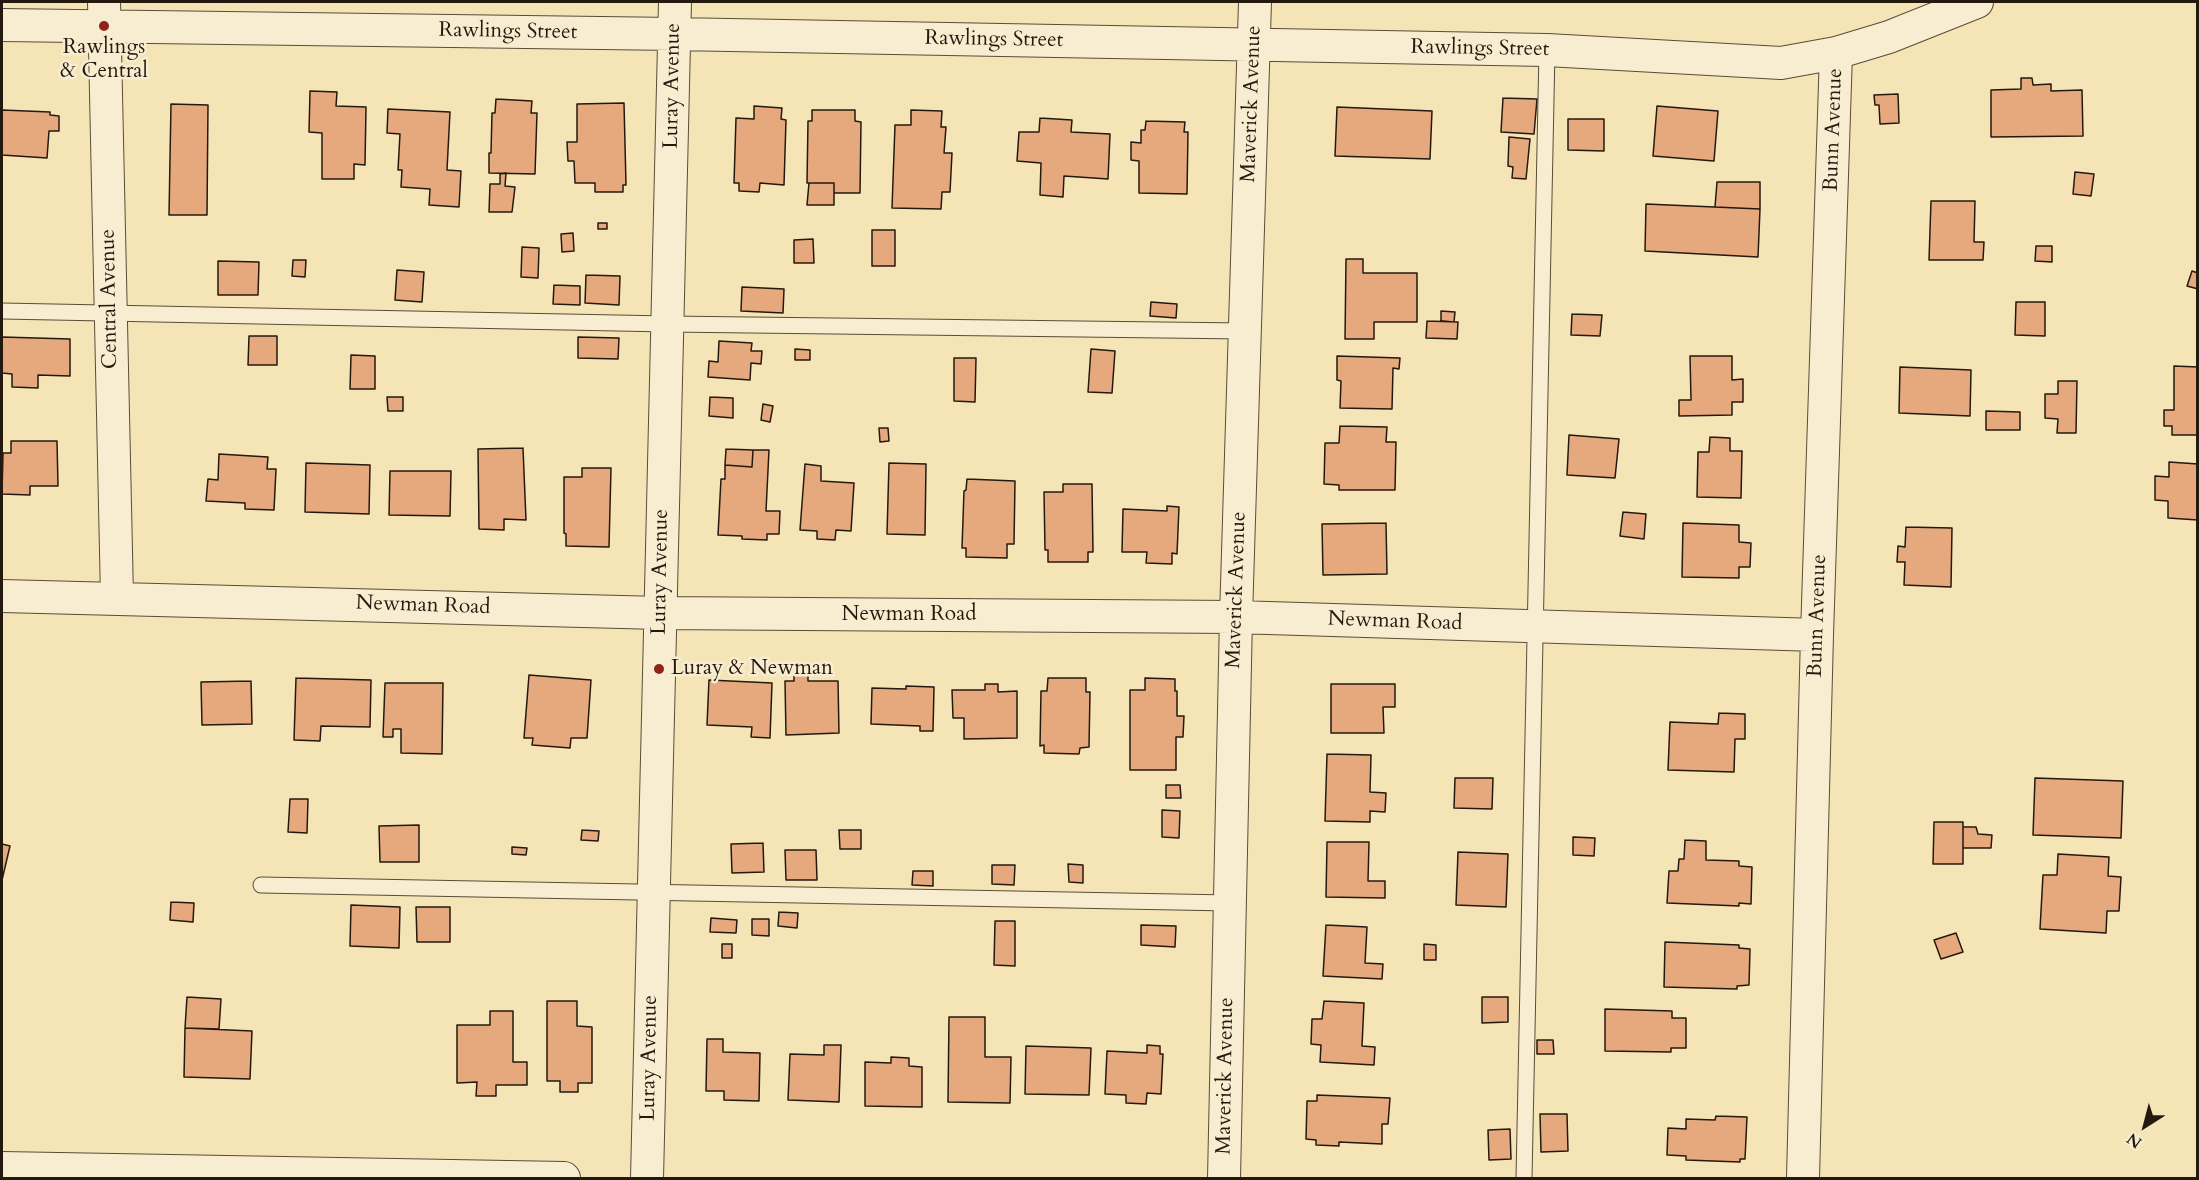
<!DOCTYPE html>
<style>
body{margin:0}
#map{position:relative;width:2199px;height:1180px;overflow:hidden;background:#f4e4b6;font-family:Cardo,serif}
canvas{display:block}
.frame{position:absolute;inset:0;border:3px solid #24190f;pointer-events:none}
.north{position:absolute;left:2115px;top:1096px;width:60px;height:60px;-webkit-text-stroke:4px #f8edd0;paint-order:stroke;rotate:216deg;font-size:16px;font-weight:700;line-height:24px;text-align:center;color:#24190f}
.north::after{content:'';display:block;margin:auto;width:21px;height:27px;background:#24190f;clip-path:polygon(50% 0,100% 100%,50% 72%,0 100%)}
</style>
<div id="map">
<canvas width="2199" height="1180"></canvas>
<div class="frame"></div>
<div class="north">N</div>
</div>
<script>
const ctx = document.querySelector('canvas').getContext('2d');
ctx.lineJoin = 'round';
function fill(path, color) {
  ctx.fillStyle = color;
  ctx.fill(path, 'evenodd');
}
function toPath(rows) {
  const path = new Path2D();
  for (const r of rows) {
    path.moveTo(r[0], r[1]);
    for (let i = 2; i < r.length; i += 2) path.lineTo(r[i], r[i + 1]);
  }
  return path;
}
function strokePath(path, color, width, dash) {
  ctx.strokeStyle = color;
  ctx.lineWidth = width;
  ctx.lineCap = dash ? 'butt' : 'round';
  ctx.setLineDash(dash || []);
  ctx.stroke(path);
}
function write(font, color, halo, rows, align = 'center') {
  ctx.font = font + ' Cardo,serif';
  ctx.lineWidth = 5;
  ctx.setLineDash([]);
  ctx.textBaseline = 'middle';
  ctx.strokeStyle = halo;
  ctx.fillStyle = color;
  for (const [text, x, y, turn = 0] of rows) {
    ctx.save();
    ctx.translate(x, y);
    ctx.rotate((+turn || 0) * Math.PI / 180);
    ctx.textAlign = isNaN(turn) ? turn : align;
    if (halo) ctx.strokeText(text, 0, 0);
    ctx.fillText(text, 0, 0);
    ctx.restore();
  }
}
const building = toPath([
 [2021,78,2032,78,2033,85,2051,84,2051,91,2082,90,2083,136,1991,137,1991,90,2021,89,2021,78],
 [310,91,337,92,336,106,366,107,365,165,354,164,354,179,322,179,322,133,309,132,310,91],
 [1898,94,1899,123,1880,124,1879,105,1875,105,1874,95,1898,94],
 [1503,98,1537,99,1534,134,1501,132,1503,98],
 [496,99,532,101,531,113,537,113,535,174,489,173,489,153,491,153,492,113,495,113,496,99],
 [624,103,626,185,623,185,623,192,595,192,595,183,575,183,574,161,568,161,567,142,577,142,577,104,624,103],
 [171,104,208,105,207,215,169,215,171,104],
 [754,106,782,108,781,119,786,120,784,185,760,183,759,192,739,191,739,183,734,183,736,118,754,119,754,106],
 [1657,106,1718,111,1714,161,1653,156,1657,106],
 [1337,107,1432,111,1430,159,1335,156,1337,107],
 [388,109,450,112,447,170,461,171,459,207,429,205,430,189,401,187,402,170,398,170,400,134,387,133,388,109],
 [2,110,50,112,50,115,59,116,59,131,49,131,47,158,2,155,2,110],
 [812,110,855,110,855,121,861,122,860,193,834,193,834,183,807,183,808,121,812,121,812,110],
 [911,110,942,111,941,127,946,127,944,153,952,153,950,192,942,192,941,209,892,208,895,125,911,125,911,110],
 [1040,118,1072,120,1071,132,1110,134,1108,179,1064,176,1063,197,1040,195,1041,163,1017,161,1019,132,1039,132,1040,118],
 [1568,119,1604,119,1604,151,1568,150,1568,119],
 [1146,121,1185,122,1184,132,1188,132,1187,194,1139,193,1139,161,1131,160,1131,142,1141,143,1141,130,1145,130,1146,121],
 [1509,137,1530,139,1526,179,1512,178,1513,167,1508,166,1509,137],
 [2075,172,2094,174,2091,196,2073,194,2075,172],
 [506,173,505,186,515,187,512,212,489,212,490,184,500,184,500,174,506,173],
 [1717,182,1760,182,1760,209,1715,207,1717,182],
 [809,183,834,183,834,205,807,205,809,183],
 [1931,201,1975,201,1974,242,1984,242,1983,260,1929,260,1931,201],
 [1646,204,1760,209,1758,257,1645,251,1646,204],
 [598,223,607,223,607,229,598,229,598,223],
 [872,230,895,230,895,266,872,266,872,230],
 [573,233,574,251,562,252,561,234,573,233],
 [813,239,814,263,794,263,794,240,813,239],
 [2036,246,2052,246,2052,262,2035,261,2036,246],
 [522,247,539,248,538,278,521,277,522,247],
 [1346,259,1363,259,1363,273,1417,273,1417,322,1374,322,1374,339,1345,339,1346,259],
 [293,260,306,260,305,277,292,276,293,260],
 [218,261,259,262,258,295,218,295,218,261],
 [397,270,424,272,422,302,395,300,397,270],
 [2192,271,2198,273,2198,289,2187,286,2192,271],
 [586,275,620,276,619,305,585,303,586,275],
 [554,285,580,286,580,305,553,304,554,285],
 [742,287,784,289,783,313,741,311,742,287],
 [1151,302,1177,304,1176,318,1150,316,1151,302],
 [2016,302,2045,302,2045,336,2015,335,2016,302],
 [1441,311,1455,312,1454,322,1441,321,1441,311],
 [1572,314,1602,315,1600,336,1571,335,1572,314],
 [1427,321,1458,322,1457,339,1426,338,1427,321],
 [249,336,277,336,277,365,248,365,249,336],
 [2,337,70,339,70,376,38,375,38,388,12,387,12,374,2,373,2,337],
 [578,337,619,338,618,359,578,358,578,337],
 [719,341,752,343,751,351,762,351,761,364,751,363,750,380,708,377,709,361,718,362,719,341],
 [795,349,810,350,810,360,795,360,795,349],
 [1091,349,1115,351,1112,393,1088,392,1091,349],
 [351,355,375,356,375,389,350,389,351,355],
 [1337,356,1400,358,1399,369,1393,368,1392,409,1340,408,1341,381,1337,380,1337,356],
 [1690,356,1732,356,1732,380,1743,379,1743,402,1732,402,1732,415,1679,416,1679,400,1691,400,1690,356],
 [954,358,976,358,975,402,954,401,954,358],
 [2174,366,2198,367,2198,435,2172,435,2172,426,2164,426,2164,410,2174,410,2174,366],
 [1900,367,1971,370,1970,416,1899,413,1900,367],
 [2058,381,2077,381,2076,433,2057,433,2058,419,2045,418,2045,394,2058,394,2058,381],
 [387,397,403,397,403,411,388,411,387,397],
 [710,397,733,398,733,418,709,416,710,397],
 [763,404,773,406,770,422,761,420,763,404],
 [1986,411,2020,412,2020,430,1986,430,1986,411],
 [1340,426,1387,427,1386,442,1396,442,1395,490,1339,490,1339,485,1324,484,1325,443,1339,443,1340,426],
 [879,428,888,428,889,441,880,442,879,428],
 [1569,435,1619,439,1615,478,1567,475,1569,435],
 [1710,437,1730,438,1730,451,1742,451,1741,498,1697,497,1698,452,1709,452,1710,437],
 [11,441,57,441,58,486,30,486,30,495,2,494,3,453,11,453,11,441],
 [523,448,526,520,504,519,504,530,479,529,478,449,523,448],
 [726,449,753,450,752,467,725,465,726,449],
 [753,450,769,450,766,511,780,511,779,534,767,534,767,540,742,539,742,536,718,535,721,479,725,479,725,465,752,467,753,450],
 [219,454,268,457,267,469,276,469,274,510,245,509,245,503,206,501,208,479,218,480,219,454],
 [2169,462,2198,464,2198,520,2168,518,2168,501,2155,500,2155,476,2169,477,2169,462],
 [306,463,370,465,369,514,305,512,306,463],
 [889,463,926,464,925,535,887,534,889,463],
 [805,464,821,466,821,481,854,483,851,531,836,530,835,540,817,539,817,531,800,530,805,464],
 [582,468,611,468,609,547,566,546,566,534,564,533,564,477,582,477,582,468],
 [390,471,451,471,450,516,389,515,390,471],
 [967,479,1015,481,1014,544,1007,544,1007,558,966,557,966,548,962,548,964,491,966,490,967,479],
 [1063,484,1092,484,1093,552,1088,552,1088,562,1048,562,1048,550,1045,550,1044,492,1063,492,1063,484],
 [1167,506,1179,507,1177,554,1172,553,1172,564,1146,563,1147,552,1122,552,1123,509,1167,511,1167,506],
 [1623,512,1646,514,1644,539,1620,536,1623,512],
 [1386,523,1387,574,1323,575,1322,524,1386,523],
 [1683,523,1739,525,1739,542,1751,543,1750,567,1739,567,1739,578,1682,577,1683,523],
 [1906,527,1952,528,1951,587,1904,585,1905,562,1897,562,1898,546,1905,547,1906,527],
 [794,674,808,674,808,681,838,681,839,733,786,735,785,681,794,681,794,674],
 [529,675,591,680,587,738,571,738,570,748,532,745,533,738,524,738,529,675],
 [296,678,371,680,370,727,321,726,320,741,294,740,296,678],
 [1048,678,1086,678,1086,692,1090,692,1089,747,1080,748,1079,754,1044,753,1044,745,1040,746,1041,691,1047,691,1048,678],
 [1145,678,1175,679,1175,691,1177,691,1177,716,1184,716,1183,737,1176,737,1176,770,1130,770,1130,690,1145,690,1145,678],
 [709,680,772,683,770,738,751,737,752,727,707,725,709,680],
 [251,681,252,724,202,725,201,682,251,681],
 [385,683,443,683,442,754,401,753,401,729,393,729,393,737,383,737,385,683],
 [985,684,998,684,998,692,1017,691,1017,738,964,739,964,718,953,718,952,690,985,690,985,684],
 [1331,684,1395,684,1395,707,1383,707,1384,733,1331,733,1331,684],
 [906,686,934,687,933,731,920,731,920,726,871,724,872,688,906,689,906,686],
 [1719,713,1745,714,1745,739,1735,739,1734,772,1668,770,1670,722,1718,724,1719,713],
 [1327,754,1371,755,1370,792,1386,793,1385,812,1370,811,1370,822,1325,821,1327,754],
 [1455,778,1493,778,1492,809,1454,808,1455,778],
 [2035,778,2123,781,2121,838,2033,835,2035,778],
 [1166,785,1180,785,1181,798,1166,798,1166,785],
 [290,799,308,799,307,833,288,832,290,799],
 [1162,810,1180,811,1179,838,1162,837,1162,810],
 [1934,822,1963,822,1963,864,1933,864,1934,822],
 [419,825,419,862,380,862,379,826,419,825],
 [1963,827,1976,827,1978,834,1992,835,1991,848,1963,848,1963,827],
 [582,830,599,831,598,841,581,840,582,830],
 [839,830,861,830,861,849,840,849,839,830],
 [1573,837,1595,838,1594,856,1573,855,1573,837],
 [1685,840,1706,841,1706,860,1739,861,1739,866,1752,867,1751,904,1739,903,1739,906,1667,903,1669,871,1678,871,1679,859,1684,859,1685,840],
 [1327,842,1369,842,1368,881,1385,881,1385,898,1326,897,1327,842],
 [763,843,764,872,732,873,731,844,763,843],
 [2,844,10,846,2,880,2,844],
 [512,847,527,848,526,855,512,854,512,847],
 [785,850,816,850,817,880,786,880,785,850],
 [1458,852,1508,854,1506,907,1456,905,1458,852],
 [2058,854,2109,857,2108,876,2121,877,2119,911,2107,911,2106,933,2040,929,2043,875,2057,875,2058,854],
 [1068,864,1083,865,1083,883,1069,882,1068,864],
 [992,865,1015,865,1014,885,992,884,992,865],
 [913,871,933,871,933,886,912,885,913,871],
 [171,902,194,903,193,922,170,920,171,902],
 [351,905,400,907,399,948,350,946,351,905],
 [416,907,450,907,450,942,417,942,416,907],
 [779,912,798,913,797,928,778,926,779,912],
 [711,918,737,920,736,933,710,932,711,918],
 [752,919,769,919,769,936,752,935,752,919],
 [995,921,1015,921,1015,966,994,965,995,921],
 [1141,925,1176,926,1175,947,1141,945,1141,925],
 [1326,925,1367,927,1365,963,1383,964,1382,979,1323,976,1326,925],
 [1956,933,1963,952,1941,959,1934,940,1956,933],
 [1665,942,1739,945,1739,948,1750,949,1749,985,1737,986,1737,989,1664,987,1665,942],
 [722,944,732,944,732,958,722,958,722,944],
 [1424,944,1436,945,1436,960,1424,960,1424,944],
 [187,997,221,999,219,1029,185,1028,187,997],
 [1482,997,1508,997,1508,1022,1482,1023,1482,997],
 [547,1001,577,1001,577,1026,592,1027,592,1083,578,1083,578,1092,560,1092,560,1081,547,1081,547,1001],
 [1324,1001,1364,1003,1362,1046,1375,1047,1374,1065,1320,1062,1321,1045,1311,1044,1312,1019,1322,1019,1324,1001],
 [1605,1009,1672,1011,1672,1018,1686,1018,1686,1048,1671,1048,1671,1052,1605,1051,1605,1009],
 [490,1011,513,1011,513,1062,527,1062,527,1085,496,1085,496,1096,476,1096,477,1082,457,1083,457,1025,490,1025,490,1011],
 [949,1017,985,1017,985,1057,1011,1057,1010,1103,948,1102,949,1017],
 [185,1028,252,1031,250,1079,184,1077,185,1028],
 [707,1039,723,1039,723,1052,760,1053,759,1101,724,1100,724,1091,706,1091,707,1039],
 [1537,1040,1553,1040,1554,1054,1537,1054,1537,1040],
 [824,1045,841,1045,839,1102,788,1100,790,1054,824,1055,824,1045],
 [1147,1045,1160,1046,1160,1054,1163,1054,1161,1094,1147,1093,1146,1104,1126,1103,1126,1095,1105,1094,1107,1051,1147,1053,1147,1045],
 [1026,1046,1091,1048,1089,1095,1025,1094,1026,1046],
 [891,1057,909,1058,909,1066,922,1067,922,1107,865,1106,865,1062,891,1063,891,1057],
 [1317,1095,1390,1098,1388,1124,1382,1124,1382,1144,1339,1142,1339,1146,1316,1145,1316,1140,1306,1139,1307,1101,1317,1101,1317,1095],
 [1540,1114,1567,1114,1568,1151,1541,1152,1540,1114],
 [1716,1116,1747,1117,1745,1159,1740,1159,1740,1162,1686,1160,1686,1156,1667,1155,1668,1128,1686,1129,1686,1119,1715,1120,1716,1116],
 [1510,1129,1511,1159,1489,1160,1488,1130,1510,1129]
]);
fill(building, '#e6a97d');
strokePath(building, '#24190f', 1.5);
const lane = toPath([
 [2,311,668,324,1245,331],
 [261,885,1230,903],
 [1524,1178,1547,50]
]);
const street = toPath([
 [104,2,117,597],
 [2,25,675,34,1547,50,1781,63,1836,53,1889,37,1977,2],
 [2,596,660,613,1236,617,1817,635],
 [2,1168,564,1178],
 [647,1178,675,2],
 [1224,1178,1236,617,1255,2],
 [1803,1178,1817,635,1836,53]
]);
strokePath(lane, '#584c39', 17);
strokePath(street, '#584c39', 34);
strokePath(lane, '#f8edd0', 15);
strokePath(street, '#f8edd0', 32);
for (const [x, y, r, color] of [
 [104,26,6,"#8f2418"],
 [659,669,6,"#8f2418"]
]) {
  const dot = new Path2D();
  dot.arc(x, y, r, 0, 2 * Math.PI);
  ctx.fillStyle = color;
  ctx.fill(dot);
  strokePath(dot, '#f8edd0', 2);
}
write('21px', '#24190f', '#f8edd0', [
 ["Rawlings Street",508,32,1],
 ["Rawlings Street",994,40,1],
 ["Rawlings Street",1480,49,1],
 ["Luray Avenue",673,86,-89],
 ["Maverick Avenue",1252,104,-88],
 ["Bunn Avenue",1834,130,-88],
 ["Central Avenue",110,299,-91],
 ["Luray Avenue",661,572,-89],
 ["Maverick Avenue",1237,590,-88],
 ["Newman Road",423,606,2],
 ["Newman Road",909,615],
 ["Bunn Avenue",1818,616,-88],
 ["Newman Road",1395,622,2],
 ["Luray Avenue",650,1058,-89],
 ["Maverick Avenue",1226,1076,-89]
]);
write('21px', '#24190f', '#f8edd0', [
 ["Rawlings",104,48],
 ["& Central",104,72],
 ["Luray & Newman",671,669,"left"]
]);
</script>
